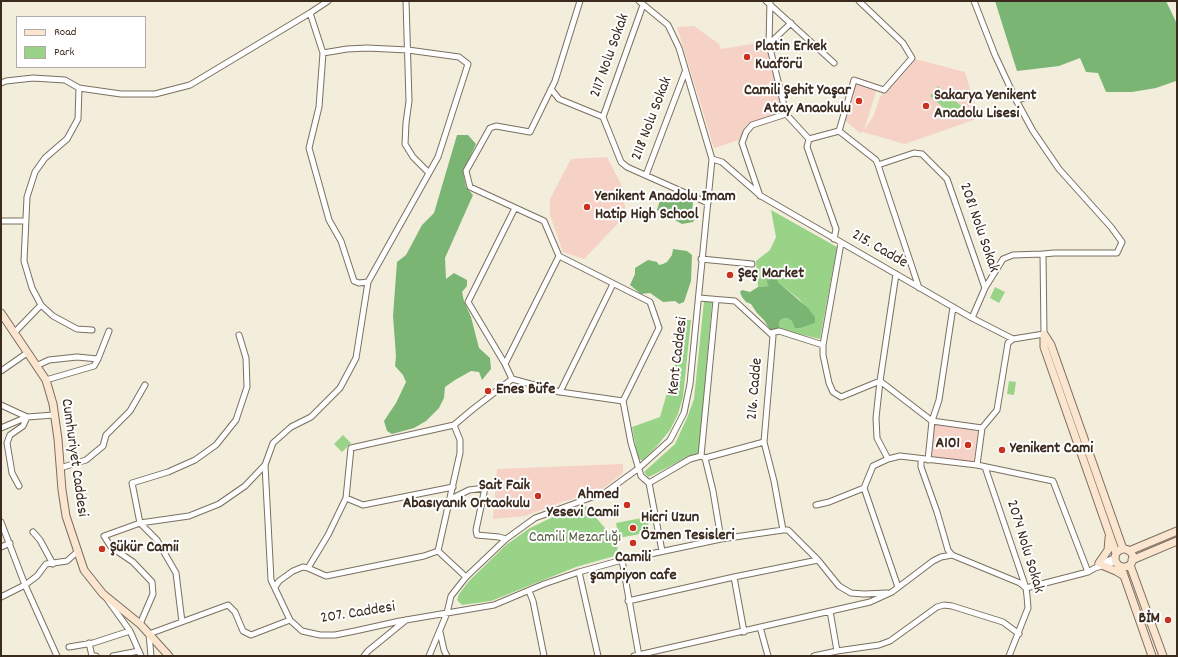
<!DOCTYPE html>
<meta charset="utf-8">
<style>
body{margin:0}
#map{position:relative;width:1178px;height:657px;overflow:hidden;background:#f2eedb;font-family:Dekko,sans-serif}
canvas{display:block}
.frame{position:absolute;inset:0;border:2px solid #3b2a1e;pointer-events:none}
.legend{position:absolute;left:16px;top:16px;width:130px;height:52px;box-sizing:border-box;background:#fff;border:1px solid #b1aaa5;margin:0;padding:5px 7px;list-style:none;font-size:12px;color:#3b2a1e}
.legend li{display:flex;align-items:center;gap:8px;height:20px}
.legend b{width:20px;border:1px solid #b1aaa5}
</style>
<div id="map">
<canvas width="1178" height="657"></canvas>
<div class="frame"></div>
<ul class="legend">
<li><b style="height:5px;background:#fce5cf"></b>Road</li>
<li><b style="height:11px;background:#98d388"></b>Park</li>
</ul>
</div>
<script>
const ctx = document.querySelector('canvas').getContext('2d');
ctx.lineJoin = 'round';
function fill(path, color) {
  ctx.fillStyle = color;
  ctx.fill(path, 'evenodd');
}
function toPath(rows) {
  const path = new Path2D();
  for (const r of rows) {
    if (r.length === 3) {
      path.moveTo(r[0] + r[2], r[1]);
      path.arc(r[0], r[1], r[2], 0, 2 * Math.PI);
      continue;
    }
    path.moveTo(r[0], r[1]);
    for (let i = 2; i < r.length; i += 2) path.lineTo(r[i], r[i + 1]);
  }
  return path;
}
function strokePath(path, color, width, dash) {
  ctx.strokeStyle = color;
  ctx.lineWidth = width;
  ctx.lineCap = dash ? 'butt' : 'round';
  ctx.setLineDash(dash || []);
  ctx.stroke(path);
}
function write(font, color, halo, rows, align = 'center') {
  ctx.font = font + ' Dekko,sans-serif';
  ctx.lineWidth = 4;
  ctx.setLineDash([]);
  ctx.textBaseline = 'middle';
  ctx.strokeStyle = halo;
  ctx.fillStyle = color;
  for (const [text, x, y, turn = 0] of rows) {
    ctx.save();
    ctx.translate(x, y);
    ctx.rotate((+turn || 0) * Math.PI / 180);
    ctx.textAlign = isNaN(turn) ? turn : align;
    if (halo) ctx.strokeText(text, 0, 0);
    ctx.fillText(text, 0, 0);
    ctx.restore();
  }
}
fill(toPath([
 [694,26,719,44,721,49,764,42,769,53,783,111,747,124,739,140,714,148,677,27],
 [915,59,965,72,979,118,905,144,863,132,860,133,841,117,853,78,878,85,864,130,874,115,880,97],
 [607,157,622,186,626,215,584,259,563,252,550,215,550,199,571,159],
 [935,424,978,431,973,463,930,456],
 [623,464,623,473,601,490,562,502,525,516,493,519,497,469]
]), '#f6d1c5');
fill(toPath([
 [938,86,961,106,952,115,930,96],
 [771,210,837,247,820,339,779,329,779,322,782,319,787,318,792,321,809,325,815,323,815,317,799,299,778,282,770,286,758,287,756,261,770,250,776,237],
 [995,287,1005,292,999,303,990,298],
 [704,301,712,302,699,453,694,456,689,456,651,476,648,477,644,472,675,444,687,418,694,399],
 [684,320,691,320,683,397,678,414,670,430,657,446,643,460,640,460,638,458,632,427,660,417,678,355],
 [1009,381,1016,382,1014,395,1007,394],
 [343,435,351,443,342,452,334,444],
 [586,506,617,542,618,555,576,567,491,601,462,605,457,600,459,594,469,581,506,545,530,528,559,514],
 [647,517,650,532,619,538,616,523]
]), '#98d388');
fill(toPath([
 [995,1,1166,1,1177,24,1176,81,1156,88,1132,92,1106,92,1098,73,1086,72,1080,58,1059,66,1017,71],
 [457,135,468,135,476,144,463,172,466,187,473,195,445,258,446,279,454,273,467,280,467,286,462,292,464,301,471,317,479,348,490,358,491,369,482,380,479,372,471,371,455,380,445,387,444,398,439,408,426,421,414,428,392,434,387,431,384,421,396,403,406,382,403,375,395,366,396,356,393,316,397,262,406,255,422,225,434,213],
 [672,197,689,198,693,202,692,212,697,215,693,222,682,224,657,210,660,200],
 [673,249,687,251,692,255,691,281,684,302,679,304,675,301,663,302,650,293,641,294,630,285,635,274,635,268,648,260,657,262,659,265,663,264,667,262,672,255],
 [770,275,776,277,778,282,808,308,815,317,815,323,800,328,795,328,792,321,787,318,782,319,779,322,779,329,771,331,764,320,757,313,751,304,746,302,742,297,740,292,742,290,750,292,758,287,769,286,767,282,768,276]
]), '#7ab574');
const street = toPath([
 [406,1,409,101,406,123,405,144,413,157,429,173],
 [766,1,834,63],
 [770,1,769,44,786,114,809,139,839,131,876,160,878,165,914,153,922,154,947,179,985,288,972,318],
 [310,13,323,53,319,107,309,148,329,220,341,241,354,281,359,283,368,282],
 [769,44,791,23],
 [323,53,347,49,367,48,408,50,459,57,468,64,438,157,368,282,356,358,340,388,311,417,291,427,273,443,265,465,271,580,290,620,302,631,320,635,335,635,355,631,400,621,494,605,544,584,579,572,622,560,721,539,783,530,788,530,818,560,734,577,628,601],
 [1,83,6,81,33,78,65,80,79,88,121,94,155,94,190,85,310,13,328,1],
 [79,88,78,119,67,139,45,158,35,172,27,197,24,261,32,288,41,305,53,316,77,329,92,330],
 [551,89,559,99,603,117,621,162,627,167,708,203],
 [1016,100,1024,98],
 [603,117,643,5],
 [839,131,854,80,884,90,912,58,903,43,859,1],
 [809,139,807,147,836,229,834,239],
 [712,159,722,162,761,196,972,318,1013,339,1044,334,1043,254,1054,253,1117,253,1122,242,1111,227,1059,169,1033,131,1016,100,995,55,974,1],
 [878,165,919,288],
 [646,175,685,72],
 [760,196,742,143,746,132,752,125,786,114],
 [1,221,26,221],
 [559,256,650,302,659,328,623,401],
 [701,259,752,264],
 [985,288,1003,259,1013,255,1043,254],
 [699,298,735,301,773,336,764,442,774,481,783,530],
 [716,300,701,456,705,458,713,491,721,539],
 [14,333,41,305],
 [771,333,779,331,823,345,841,243],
 [239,335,246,358,247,387,236,420,216,445,195,460,168,472,132,483,140,523,189,516,219,504,245,486,265,465],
 [823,345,823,355,829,383,833,392,841,397,880,381,896,274],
 [505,364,559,256,544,221,470,187,466,171,490,128,496,126,530,132,555,81,580,1],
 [36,366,49,360,77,357,98,359,109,331],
 [1,371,27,353],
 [512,379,505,364,468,302,515,208],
 [46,380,94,366,98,359],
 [560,392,613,284],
 [1,405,27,417,54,415],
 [1,428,27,417,23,426,10,435,7,443,12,473,19,486],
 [705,458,764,442],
 [888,459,900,456,977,465,1053,481,1088,572],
 [921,459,921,467,937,512,948,550,952,555],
 [928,460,932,421,982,428,997,410,1008,343,1013,339],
 [977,465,982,428],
 [985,467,1026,588,1027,596,1028,608,1009,656],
 [60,468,86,460,103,446,106,435,130,411,145,385],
 [649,483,690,459,701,456],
 [864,488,898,587],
 [346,498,363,505,453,487],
 [449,500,469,490,485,488,476,530,477,535,499,537,506,539],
 [816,505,829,502,864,488,873,466,888,459,877,438,876,418,880,381,932,421,939,400,953,307],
 [1,522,25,585,57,656],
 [33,532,40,540,53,564],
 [1,547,10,543],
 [438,551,460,453,460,440,454,425],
 [622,560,639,656],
 [818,560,839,586,851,593,864,594,887,593],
 [1098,564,1114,558],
 [308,568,328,535,346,498,351,448,454,425,473,409,512,379,560,392,623,401,631,443,637,463,641,476,649,483,662,551],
 [579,572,598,656],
 [734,577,744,632],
 [275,587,279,581,293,571,303,567,308,568,326,576,424,556,438,551,466,577],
 [529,591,533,601,544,656],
 [1,597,25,585,37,576,46,564,67,561,77,552],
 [107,599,130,631,141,656],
 [830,611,837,651,879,645,890,641,937,607,944,605,952,606,1003,622,1019,634],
 [140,624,153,594,152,582,133,562,111,547,104,536,140,523,157,540,176,573,182,622],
 [760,627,768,656],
 [440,632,444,650,447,656],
 [89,643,92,656,96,656],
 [69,647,93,643,130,631],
 [113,656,139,651],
 [151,656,149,634,228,605,235,612,243,631,251,635,290,620],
 [364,656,368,651,406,620],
 [429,656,447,613,451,596,466,577,506,539,535,518,606,492,639,468,670,440,684,413,690,384,712,159,679,48,668,25,639,1],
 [634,656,870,602,892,592,933,561,941,557,952,555,1020,583,1026,588,1088,572,1095,568,1115,562],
 [814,656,837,651]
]);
const secondary = toPath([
 [1,313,46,380,53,404,58,439,62,490,66,516,84,570,103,594,140,624,169,656],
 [1044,334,1044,347,1116,553],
 [1044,334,1051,345,1123,549],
 [1124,558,9],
 [1129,551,1177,531],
 [1132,560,1177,541],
 [1099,563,1108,550,1109,538],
 [1130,565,1163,656],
 [1104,566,1116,571,1124,576],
 [1121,567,1152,656]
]);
strokePath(street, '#7b6f60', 7);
strokePath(secondary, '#7b6f60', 9);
strokePath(street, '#fff', 5);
strokePath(secondary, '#fce5cf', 7);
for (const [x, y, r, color] of [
 [747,57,4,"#c8321e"],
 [859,101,4,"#c8321e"],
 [926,106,4,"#c8321e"],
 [587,207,4,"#c8321e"],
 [730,275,4,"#c8321e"],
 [488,391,4,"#c8321e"],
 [968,445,4,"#c8321e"],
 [1002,450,4,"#c8321e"],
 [538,496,4,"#c8321e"],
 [627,505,4,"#c8321e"],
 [633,528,4,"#c8321e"],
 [633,543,4,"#c8321e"],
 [102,549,4,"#c8321e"],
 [1168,620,4,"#c8321e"]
]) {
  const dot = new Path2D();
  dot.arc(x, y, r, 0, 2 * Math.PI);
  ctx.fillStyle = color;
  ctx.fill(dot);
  strokePath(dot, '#fff', 1.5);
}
write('bold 16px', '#3b2a1e', '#fff', [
 ["Platin Erkek",755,48],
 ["Kuaförü",755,66],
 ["Camili Şehit Yaşar",851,92,"right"],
 ["Atay Anaokulu",851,110,"right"],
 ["Sakarya Yenikent",934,97],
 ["Anadolu Lisesi",934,115],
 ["Yenikent Anadolu Imam",595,198],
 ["Hatip High School",595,216],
 ["Şeç Market",738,275],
 ["Enes Büfe",496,391],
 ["A101",960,445,"right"],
 ["Yenikent Cami",1010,450],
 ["Sait Faik",530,487,"right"],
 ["Abasıyanık Ortaokulu",530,505,"right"],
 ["Ahmed",619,496,"right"],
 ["Yesevi Camii",619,514,"right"],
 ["Hicri Uzun",641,519],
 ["Özmen Tesisleri",641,537],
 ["Şükür Camii",110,549],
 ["Camili",633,559,"center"],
 ["şampiyon cafe",633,577,"center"],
 ["BİM",1160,620,"right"]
], 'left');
write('16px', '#3b2a1e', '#fff', [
 ["2117 Nolu Sokak",611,56,-70],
 ["2118 Nolu Sokak",653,119,-69],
 ["2081 Nolu Sokak",978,228,71],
 ["215. Cadde",879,250,30],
 ["Kent Caddesi",679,356,-83],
 ["216. Cadde",756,389,-85],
 ["Cumhuriyet Caddesi",73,458,82],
 ["2074 Nolu Sokak",1024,547,73],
 ["207. Caddesi",358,614,-9]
]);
write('16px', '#575d3e', '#fff', [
 ["Camili Mezarlığı",575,539]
]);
</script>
